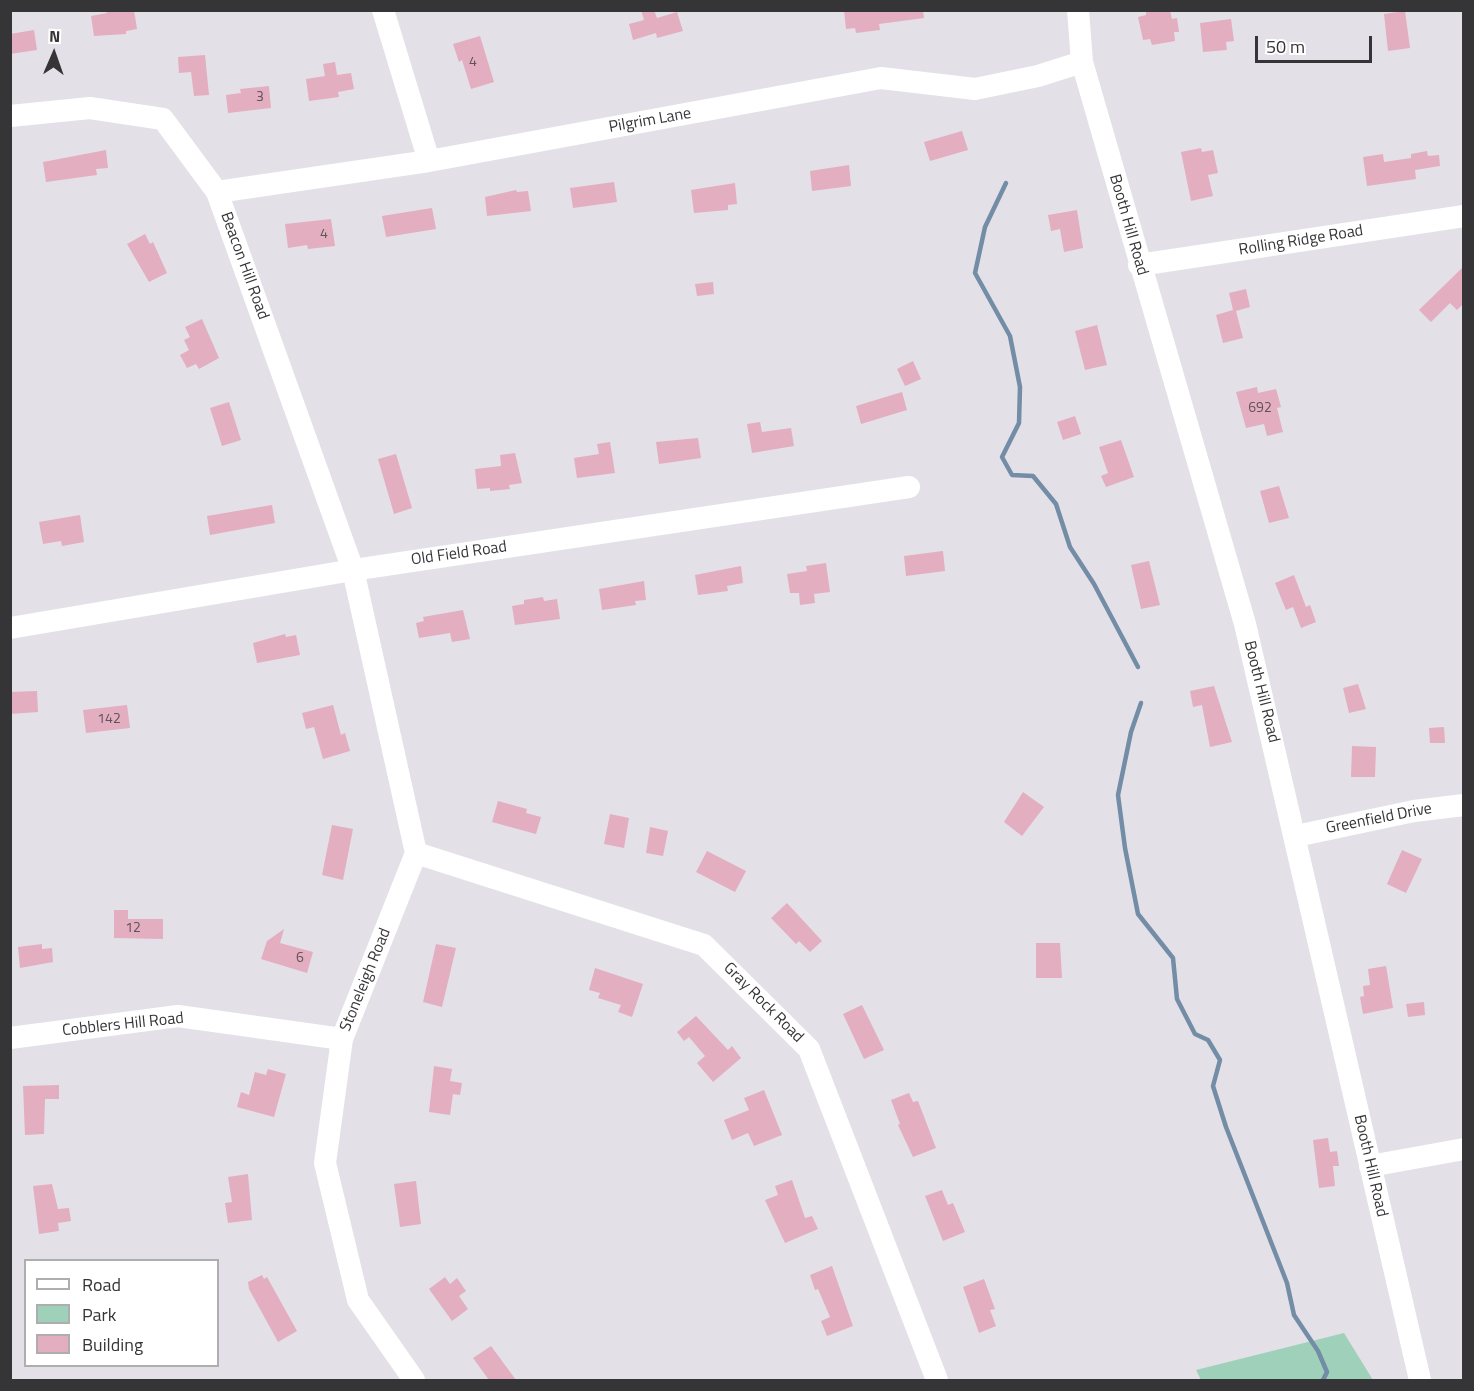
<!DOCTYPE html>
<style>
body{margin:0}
#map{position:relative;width:1474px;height:1391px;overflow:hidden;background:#e4e0e7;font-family:"Titillium Web",sans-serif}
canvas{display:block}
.frame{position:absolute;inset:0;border:12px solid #353437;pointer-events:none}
.legend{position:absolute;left:24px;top:1259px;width:195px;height:108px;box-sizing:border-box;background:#fff;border:2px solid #aeaeaf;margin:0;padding:8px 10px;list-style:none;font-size:18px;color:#353437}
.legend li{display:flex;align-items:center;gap:12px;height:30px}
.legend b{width:30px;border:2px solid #aeaeaf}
.north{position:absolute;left:24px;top:24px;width:60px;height:60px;-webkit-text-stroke:4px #fff;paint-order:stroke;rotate:2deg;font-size:16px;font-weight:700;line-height:24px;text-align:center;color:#353437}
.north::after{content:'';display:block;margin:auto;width:21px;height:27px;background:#353437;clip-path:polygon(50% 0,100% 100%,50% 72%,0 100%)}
.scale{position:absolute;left:1255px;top:36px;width:117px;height:27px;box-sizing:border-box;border:3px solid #353437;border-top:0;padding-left:8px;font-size:18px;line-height:21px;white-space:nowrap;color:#353437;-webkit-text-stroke:4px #fff;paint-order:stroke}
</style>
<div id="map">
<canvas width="1474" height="1391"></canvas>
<div class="frame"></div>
<ul class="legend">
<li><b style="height:8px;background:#fff"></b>Road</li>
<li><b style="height:16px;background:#9fd0b9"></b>Park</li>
<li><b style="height:16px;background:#e2aec0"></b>Building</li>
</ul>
<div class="north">N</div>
<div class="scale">50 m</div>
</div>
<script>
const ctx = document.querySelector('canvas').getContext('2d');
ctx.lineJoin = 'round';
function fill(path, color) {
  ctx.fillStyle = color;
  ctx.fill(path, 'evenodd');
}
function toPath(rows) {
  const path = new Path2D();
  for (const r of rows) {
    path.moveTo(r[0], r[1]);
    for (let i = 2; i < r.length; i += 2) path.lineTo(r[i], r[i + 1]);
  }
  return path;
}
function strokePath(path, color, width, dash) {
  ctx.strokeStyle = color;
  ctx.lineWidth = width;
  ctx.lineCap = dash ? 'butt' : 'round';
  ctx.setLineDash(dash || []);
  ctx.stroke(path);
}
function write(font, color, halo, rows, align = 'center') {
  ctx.font = font + ' "Titillium Web",sans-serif';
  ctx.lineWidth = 4.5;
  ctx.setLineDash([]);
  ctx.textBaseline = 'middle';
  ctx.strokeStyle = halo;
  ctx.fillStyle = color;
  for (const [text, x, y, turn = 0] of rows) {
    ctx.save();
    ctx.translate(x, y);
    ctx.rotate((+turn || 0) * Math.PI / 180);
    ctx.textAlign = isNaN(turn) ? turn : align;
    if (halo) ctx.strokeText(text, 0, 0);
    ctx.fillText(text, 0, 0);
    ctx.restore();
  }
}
fill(toPath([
 [1344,1333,1373,1380,1201,1380,1196,1370]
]), '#9fd0b9');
strokePath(toPath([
 [1006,183,985,227,975,273,1010,336,1020,387,1019,423,1002,457,1012,475,1033,476,1056,504,1070,547,1094,584,1138,667],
 [1141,703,1131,732,1118,795,1125,848,1138,914,1173,958,1177,999,1195,1034,1208,1040,1220,1060,1213,1086,1226,1127,1287,1283,1294,1315,1318,1351,1327,1372,1323,1380]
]), '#738da6', 4.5);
fill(toPath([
 [106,10,134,10,137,29,126,31,126,34,94,36,91,16,107,13],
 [641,10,654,10,657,18,677,12,683,31,657,38,656,33,633,40,629,24,644,20],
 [844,10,923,10,924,18,879,24,880,30,856,33,855,28,846,29],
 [1146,10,1170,10,1172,19,1177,18,1179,32,1174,32,1175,41,1152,45,1150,39,1143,40,1138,17,1146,15],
 [1405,11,1410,48,1388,51,1384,14],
 [1231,19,1234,41,1226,42,1227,50,1203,52,1200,23],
 [34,30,37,50,10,54,10,34],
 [480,36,494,82,471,89,462,60,459,62,453,44],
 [205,55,209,95,194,96,191,72,179,73,178,57],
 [335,62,337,75,351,73,354,89,338,92,339,97,309,101,306,79,325,76,323,64],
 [269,86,271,108,228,113,226,95,241,93,240,89],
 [962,131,968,150,930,161,924,142],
 [1201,148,1202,152,1213,150,1218,173,1208,175,1213,196,1191,201,1181,152],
 [106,150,108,168,96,169,97,175,46,182,43,162],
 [1427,151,1428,156,1439,155,1440,166,1415,170,1416,179,1367,186,1363,157,1383,154,1384,162,1411,158,1411,154],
 [849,165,851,186,812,191,810,171],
 [614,182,617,202,573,208,570,188],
 [735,183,737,204,728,205,728,210,694,213,691,190],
 [516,190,517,192,528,191,531,211,487,216,485,197],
 [432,208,436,229,386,237,382,216],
 [1077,210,1083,248,1064,252,1060,229,1051,231,1048,215],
 [331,219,335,246,308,249,307,245,288,248,285,224],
 [145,234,150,244,153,242,167,273,149,282,127,244],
 [1464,266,1464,303,1457,310,1450,303,1431,322,1419,310],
 [713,282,714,294,697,296,695,284],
 [1246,289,1250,307,1236,311,1243,338,1223,343,1216,315,1233,310,1229,293],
 [202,319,219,358,199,369,196,364,187,368,180,355,189,350,184,340,190,337,185,327],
 [1097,325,1107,365,1085,370,1075,331],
 [913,361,921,379,905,386,897,369],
 [1257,387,1258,393,1276,389,1281,407,1277,408,1283,432,1267,436,1264,424,1246,428,1236,392],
 [902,392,907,410,861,424,856,406],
 [229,402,241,440,222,446,210,408],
 [1075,416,1081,434,1063,440,1057,422],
 [760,422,762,432,791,428,794,446,752,453,747,424],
 [698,438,701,458,659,464,656,442],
 [1121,440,1134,477,1106,487,1101,476,1108,473,1099,447],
 [610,442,615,473,577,478,574,458,599,454,597,444],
 [515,453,522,483,509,485,510,489,490,491,490,488,477,489,475,469,501,466,500,455],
 [396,454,412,508,394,514,378,459],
 [1279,486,1289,518,1269,523,1260,491],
 [272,505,275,523,210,535,207,516],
 [80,515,84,542,62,546,61,541,43,544,39,522],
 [943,551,945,571,906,576,904,556],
 [1149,561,1160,605,1141,609,1131,565],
 [826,563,830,592,814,594,815,603,800,605,799,593,790,593,787,574,807,571,806,566],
 [741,566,743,583,727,586,728,591,698,595,695,575],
 [1294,575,1306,607,1310,605,1316,622,1301,628,1293,607,1286,610,1275,583],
 [644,581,646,600,635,601,636,605,602,610,599,589],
 [543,597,544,601,557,599,560,619,515,625,512,606,524,604,524,600],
 [463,610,470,639,452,642,450,633,419,638,416,623,424,621,423,617],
 [285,634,286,637,296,635,300,655,257,663,253,643],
 [1358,684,1366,709,1349,713,1343,688],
 [1214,686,1232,742,1210,747,1202,705,1193,707,1190,691],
 [37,691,38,712,10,714,10,692],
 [127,705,130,728,86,733,83,710],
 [333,705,341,735,345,733,350,751,323,759,314,727,306,729,302,713],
 [1444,727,1445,743,1430,743,1429,728],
 [1352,746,1376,747,1375,777,1351,777],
 [1023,792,1044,807,1022,836,1004,822],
 [498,801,527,809,526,813,541,817,536,834,492,822],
 [610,814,629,818,624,848,604,844],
 [332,825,353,829,343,880,322,875],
 [650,827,668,831,663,856,646,853],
 [1402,850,1422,859,1406,893,1387,884],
 [707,851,746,871,735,892,696,872],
 [787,903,822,941,810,952,799,941,796,944,771,918],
 [114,910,128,910,128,919,163,919,163,939,114,938],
 [284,929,280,943,313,952,307,973,261,959,267,941],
 [1036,943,1060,943,1062,978,1036,978],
 [42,944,42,949,52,948,53,962,20,968,18,947],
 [436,944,456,948,442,1007,423,1002],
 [1386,966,1393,1008,1363,1014,1360,997,1364,996,1363,986,1370,985,1368,969],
 [595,968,643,984,632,1017,618,1012,621,1005,598,998,600,993,589,990],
 [1424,1002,1425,1015,1408,1017,1406,1004],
 [862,1005,884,1050,864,1059,843,1014],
 [696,1016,728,1050,732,1046,741,1058,713,1082,697,1063,705,1056,689,1037,684,1041,677,1032],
 [434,1066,452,1069,450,1081,462,1083,460,1095,453,1094,450,1115,429,1112],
 [268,1069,286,1074,274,1117,237,1107,241,1092,249,1095,255,1072,266,1075],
 [59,1085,59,1099,45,1099,44,1134,25,1135,23,1086],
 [764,1090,782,1135,754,1146,748,1133,732,1140,724,1120,749,1110,744,1098],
 [909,1093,913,1102,918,1101,936,1148,913,1157,898,1125,900,1124,891,1100],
 [1328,1138,1330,1152,1337,1151,1339,1166,1333,1166,1335,1186,1319,1188,1313,1140],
 [248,1174,252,1220,228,1223,225,1203,232,1202,228,1177],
 [792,1180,805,1218,812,1216,818,1229,785,1243,765,1200,778,1195,775,1186],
 [416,1181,421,1224,400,1227,394,1184],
 [52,1184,58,1209,69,1208,71,1221,58,1223,59,1231,39,1234,33,1186],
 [942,1190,948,1205,953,1203,965,1232,943,1241,925,1196],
 [832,1266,853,1326,827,1336,821,1321,830,1317,818,1289,815,1290,810,1275],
 [262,1275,264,1279,267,1277,297,1331,278,1342,249,1289,248,1282],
 [445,1277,450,1284,457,1278,466,1291,459,1296,468,1309,452,1321,429,1289],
 [984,1279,995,1309,990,1310,996,1326,979,1333,963,1287],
 [491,1346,516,1380,489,1380,473,1358]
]), '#e2aec0');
strokePath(toPath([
 [383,10,429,161],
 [1078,10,1082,62,1245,624,1420,1380],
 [10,116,90,108,163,119,217,192,353,570,416,853,342,1039,325,1163,358,1300,414,1380],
 [217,192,429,161,881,78,975,89,1038,76,1082,62],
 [1139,265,1464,216],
 [10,628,353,570,909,487],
 [1296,836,1414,811,1464,805],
 [416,853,704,945,809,1049,937,1380],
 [10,1038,178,1016,342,1039],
 [1370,1166,1464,1149]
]), '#fff', 22);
write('14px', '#605259', null, [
 ["4",473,63],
 ["3",260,98],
 ["4",324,235],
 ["692",1260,409],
 ["142",109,720],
 ["12",133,929],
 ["6",300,959]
]);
write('16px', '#353437', '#fff', [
 ["Pilgrim Lane",650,121,-10],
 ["Booth Hill Road",1128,225,74],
 ["Rolling Ridge Road",1301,241,-9],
 ["Beacon Hill Road",244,266,70],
 ["Old Field Road",459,554,-8],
 ["Booth Hill Road",1261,692,76],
 ["Greenfield Drive",1379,819,-11],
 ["Stoneleigh Road",366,980,-68],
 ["Gray Rock Road",763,1003,45],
 ["Cobblers Hill Road",123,1025,-6],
 ["Booth Hill Road",1370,1166,77]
]);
</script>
